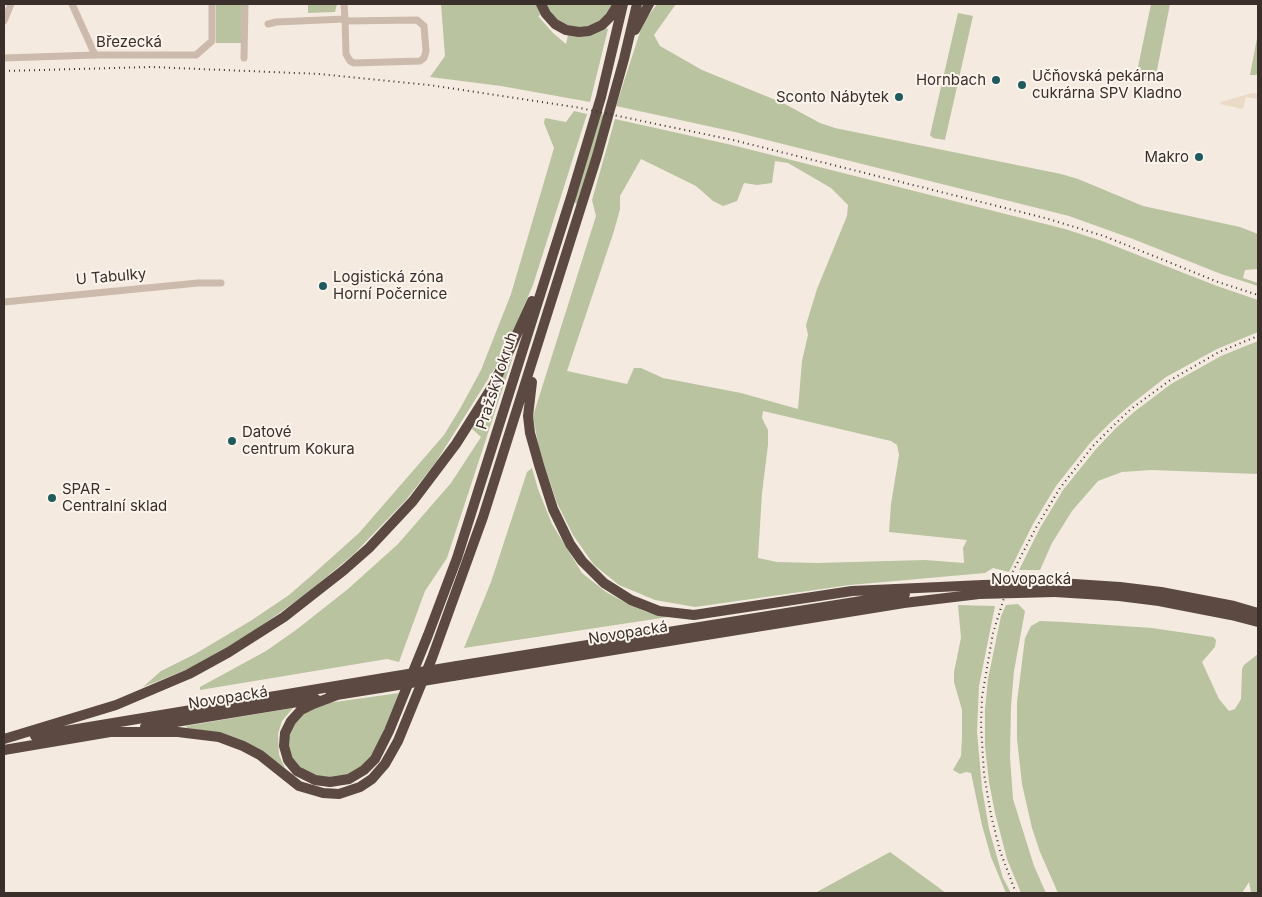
<!DOCTYPE html>
<meta charset="utf-8">
<style>
body{margin:0}
#map{position:relative;width:1262px;height:897px;overflow:hidden;background:#f4eae0;font-family:Inter,sans-serif}
canvas{display:block}
.frame{position:absolute;inset:0;border:5px solid #3a2f2b;pointer-events:none}
</style>
<div id="map">
<canvas width="1262" height="897"></canvas>
<div class="frame"></div>
</div>
<script>
const ctx = document.querySelector('canvas').getContext('2d');
ctx.lineJoin = 'round';
function fill(path, color) {
  ctx.fillStyle = color;
  ctx.fill(path, 'evenodd');
}
function toPath(rows) {
  const path = new Path2D();
  for (const r of rows) {
    path.moveTo(r[0], r[1]);
    for (let i = 2; i < r.length; i += 2) path.lineTo(r[i], r[i + 1]);
  }
  return path;
}
function strokePath(path, color, width, dash) {
  ctx.strokeStyle = color;
  ctx.lineWidth = width;
  ctx.lineCap = dash ? 'butt' : 'round';
  ctx.setLineDash(dash || []);
  ctx.stroke(path);
}
function write(font, color, halo, rows, align = 'center') {
  ctx.font = font + ' Inter,sans-serif';
  ctx.lineWidth = 4;
  ctx.setLineDash([]);
  ctx.textBaseline = 'middle';
  ctx.strokeStyle = halo;
  ctx.fillStyle = color;
  for (const [text, x, y, turn = 0] of rows) {
    ctx.save();
    ctx.translate(x, y);
    ctx.rotate((+turn || 0) * Math.PI / 180);
    ctx.textAlign = isNaN(turn) ? turn : align;
    if (halo) ctx.strokeText(text, 0, 0);
    ctx.fillText(text, 0, 0);
    ctx.restore();
  }
}
fill(toPath([
 [216,4,242,4,241,43,216,43],
 [308,4,337,4,335,12,308,13],
 [441,4,536,4,541,15,538,16,553,33,566,44,568,35,588,36,606,28,608,29,590,102,501,86,430,77,445,56],
 [546,4,613,4,610,12,600,22,580,29,563,24,552,15],
 [657,4,676,4,654,35,660,46,702,70,783,103,820,123,835,128,1061,174,1078,179,1143,206,1240,227,1258,234,1258,269,1245,270,1243,278,1258,283,1258,286,1221,274,1133,239,1069,216,735,132,616,106,641,29,646,19],
 [1151,4,1170,4,1156,75,1153,79,1148,80,1141,78,1137,72],
 [958,13,973,16,945,140,933,138,930,135],
 [1258,33,1258,74,1255,75,1250,75],
 [574,111,587,114,533,285,502,357,436,462,406,500,354,554,302,597,234,645,186,670,143,687,161,671,195,654,252,620,289,595,311,576,359,533,444,435,461,407,481,370,511,294,554,148,544,123,545,118,566,122],
 [600,114,605,115,577,204,574,202],
 [615,119,732,145,1065,229,1102,241,1217,286,1258,300,1258,332,1217,349,1166,377,1129,406,1111,422,1090,443,1056,486,1033,524,1009,572,993,568,985,573,850,585,695,607,655,600,619,585,594,565,573,535,557,503,539,449,533,416,596,216,592,200],
 [641,159,696,186,713,201,723,206,737,201,744,183,757,185,772,183,775,161,788,163,831,188,848,205,847,216,817,289,806,325,808,335,802,361,798,409,741,393,663,378,641,368,634,368,627,384,567,371,614,231,620,209,620,196],
 [763,411,891,441,897,445,899,455,891,504,889,532,967,540,963,548,964,563,925,560,817,563,777,562,758,558,762,493,768,445,768,430,762,418],
 [1258,341,1258,474,1151,470,1122,472,1098,481,1072,511,1052,543,1040,570,1019,570,1040,528,1063,490,1096,449,1116,428,1134,412,1171,384,1221,356],
 [513,357,447,558,425,591,399,662,387,659,200,690,200,687,266,651,296,630,348,589,398,544,451,483,481,437,472,429],
 [532,468,538,489,552,524,582,573,606,592,626,603,646,612,668,617,464,648,491,582,527,472],
 [1018,604,1025,611,1014,671,1011,706,1010,757,1013,799,1034,866,1046,893,1021,893,1007,859,995,813,989,782,985,746,985,709,988,679,1001,616,1006,605],
 [958,605,995,606,979,686,977,732,982,788,989,829,1003,878,1011,893,1006,893,991,857,982,825,971,773,966,772,960,774,953,770,961,756,962,737,962,710,954,682,954,672,961,638],
 [1040,621,1064,622,1152,628,1213,637,1216,640,1215,647,1202,662,1219,699,1229,711,1235,709,1241,699,1242,669,1244,665,1258,654,1258,893,1251,892,1249,882,1242,893,1058,893,1040,852,1032,828,1022,784,1017,739,1017,702,1025,638,1031,626],
 [399,693,374,754,365,766,339,779,306,774,288,753,289,731,295,719,321,704],
 [293,708,282,721,278,734,279,755,285,768,257,748,219,733,187,728,186,726],
 [890,852,946,893,815,893]
]), '#b9c3a0');
fill(toPath([
 [1252,93,1255,93,1258,96,1257,99,1246,97,1243,109,1220,104,1221,102]
]), '#ebdac8');
strokePath(toPath([
 [72,4,95,55],
 [345,19,346,54,350,61,354,63,420,61,424,58,426,51,424,26,417,20,345,21],
 [4,21,11,4],
 [268,24,276,22,345,19,344,4],
 [4,58,95,55,196,55,212,41,212,4],
 [244,58,245,4],
 [4,302,198,283,221,283]
]), '#ccbaac', 7);
strokePath(toPath([
 [541,4,546,14,555,24,566,30,579,32,589,31,602,25,610,17,618,4],
 [635,30,649,4],
 [532,382,528,416,530,433,539,465,553,509,570,544,582,561,604,583,631,600,659,611,694,615,852,591,983,585],
 [1059,583,1120,587,1161,592,1234,606,1258,613],
 [1055,592,1119,596,1159,601,1231,615,1258,622],
 [457,666,905,594],
 [453,676,904,603,979,594],
 [337,695,313,704,301,710,291,721,285,733,284,746,288,760,297,771,315,780,330,782,349,779,364,770,375,759,389,731,428,635,457,558,572,194,601,97,623,4],
 [330,696,380,688],
 [145,727,316,699],
 [110,732,178,732,219,737,243,746,260,755,299,786,323,793,339,794,360,787,372,779,385,764,398,741,432,658,483,517,597,156,624,59,637,4],
 [35,736,384,678],
 [4,739,116,705,189,674,229,652,284,617,344,570,369,548,413,501,456,444,494,384,532,301],
 [4,750,116,731]
]), '#5b4942', 10);
strokePath(toPath([
 [4,71,151,67,320,74,429,85,575,107,733,140,1045,218,1104,236,1218,282,1258,295],
 [1016,893,1000,851,991,815,984,774,981,725,982,697,993,633,1012,573,1037,526,1060,488,1093,446,1114,425,1131,409,1169,381,1219,352,1258,336]
]), '#3a2f2b', 2, [1, 4]);
strokePath(toPath([
 [983,585,1059,583],
 [979,594,1055,592],
 [384,678,457,666],
 [380,688,453,676]
]), '#5b4942', 10);
for (const [x, y, r, color] of [
 [996,80,5,"#1f5b5d"],
 [1022,85,5,"#1f5b5d"],
 [899,97,5,"#1f5b5d"],
 [1199,157,5,"#1f5b5d"],
 [323,286,5,"#1f5b5d"],
 [232,441,5,"#1f5b5d"],
 [52,498,5,"#1f5b5d"]
]) {
  const dot = new Path2D();
  dot.arc(x, y, r, 0, 2 * Math.PI);
  ctx.fillStyle = color;
  ctx.fill(dot);
  strokePath(dot, '#fbf4ed', 2);
}
write('15px', '#3a2f2b', '#fbf4ed', [
 ["Březecká",129,42],
 ["U Tabulky",111,277,-5],
 ["Pražský okruh",497,381,-72],
 ["Novopacká",1031,579],
 ["Novopacká",628,633,-9],
 ["Novopacká",228,698,-9]
]);
write('15px', '#3a2f2b', '#fbf4ed', [
 ["Učňovská pekárna",1032,76],
 ["cukrárna SPV Kladno",1032,93],
 ["Hornbach",986,80,"right"],
 ["Sconto Nábytek",889,97,"right"],
 ["Makro",1189,157,"right"],
 ["Logistická zóna",333,277],
 ["Horní Počernice",333,294],
 ["Datové",242,432],
 ["centrum Kokura",242,449],
 ["SPAR -",62,489],
 ["Centralní sklad",62,506]
], 'left');
</script>
